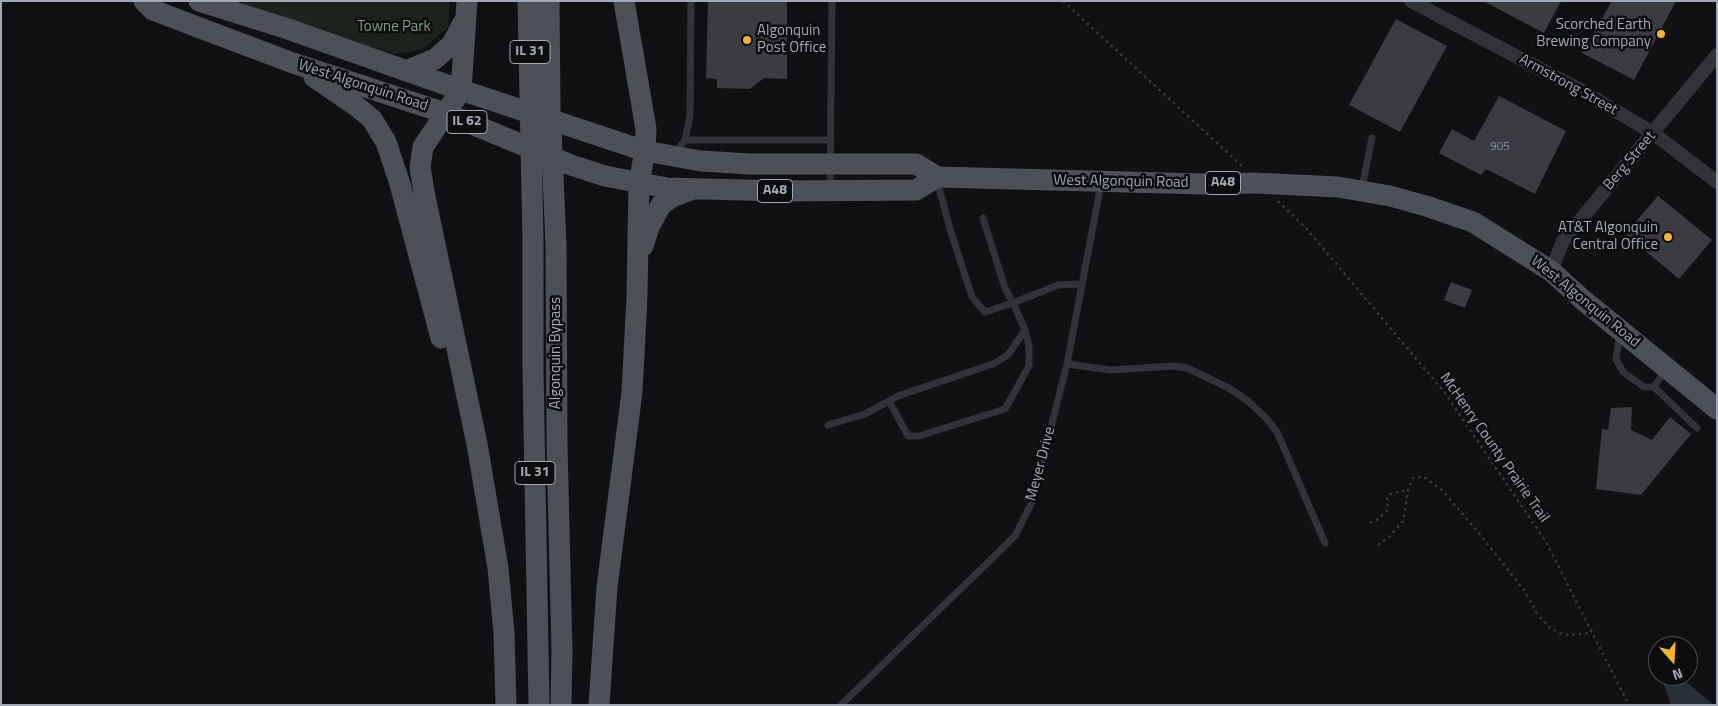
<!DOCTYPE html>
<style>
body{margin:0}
#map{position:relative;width:1718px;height:706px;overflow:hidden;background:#111113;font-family:"Titillium Web",sans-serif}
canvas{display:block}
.frame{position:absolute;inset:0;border:2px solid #a2a8b5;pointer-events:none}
.north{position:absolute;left:1648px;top:636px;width:50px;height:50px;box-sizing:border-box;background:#0d0d0e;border:1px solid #494b51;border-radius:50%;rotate:161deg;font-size:14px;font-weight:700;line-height:20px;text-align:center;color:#a2a8b5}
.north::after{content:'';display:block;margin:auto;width:18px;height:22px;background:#fab323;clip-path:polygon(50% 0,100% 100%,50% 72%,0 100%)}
</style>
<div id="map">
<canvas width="1718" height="706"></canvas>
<div class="frame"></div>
<div class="north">N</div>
</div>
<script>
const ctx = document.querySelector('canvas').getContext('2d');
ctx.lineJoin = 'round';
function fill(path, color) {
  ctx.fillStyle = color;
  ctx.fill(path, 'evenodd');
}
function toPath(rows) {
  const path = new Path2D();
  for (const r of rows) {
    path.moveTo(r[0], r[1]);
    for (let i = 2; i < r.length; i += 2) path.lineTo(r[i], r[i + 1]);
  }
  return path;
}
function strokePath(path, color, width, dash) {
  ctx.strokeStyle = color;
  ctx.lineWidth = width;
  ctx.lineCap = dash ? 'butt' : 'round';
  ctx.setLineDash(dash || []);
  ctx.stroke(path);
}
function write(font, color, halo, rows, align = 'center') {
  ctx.font = font + ' "Titillium Web",sans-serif';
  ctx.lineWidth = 5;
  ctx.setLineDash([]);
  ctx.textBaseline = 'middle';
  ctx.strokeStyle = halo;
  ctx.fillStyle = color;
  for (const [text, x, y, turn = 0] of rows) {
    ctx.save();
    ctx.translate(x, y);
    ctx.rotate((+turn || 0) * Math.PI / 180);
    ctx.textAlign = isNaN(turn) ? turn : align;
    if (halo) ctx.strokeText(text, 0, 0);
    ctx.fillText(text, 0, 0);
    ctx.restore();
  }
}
fill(toPath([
 [240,1,450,1,448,27,422,50,394,54,248,7]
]), '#1c231d');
fill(toPath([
 [1661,676,1679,676,1714,705,1671,705]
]), '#273037');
fill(toPath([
 [708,1,787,1,787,79,764,78,750,89,717,88,717,79,706,78],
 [1483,1,1561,1,1544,33],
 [1612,1,1676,1,1634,80,1582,53],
 [1396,19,1447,46,1400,132,1349,105],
 [1499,96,1566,131,1535,194,1486,169,1481,175,1439,153,1452,129,1474,141],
 [1658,196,1712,240,1679,279,1625,234],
 [1451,282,1472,290,1465,308,1444,300],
 [1632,407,1631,430,1652,440,1670,417,1691,434,1641,495,1596,489,1602,429,1608,430,1611,408]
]), '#3b3c41');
strokePath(toPath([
 [1063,1,1242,166],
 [1278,201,1306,228,1445,393,1546,542,1629,705],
 [1370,523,1378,519,1388,510,1387,497,1393,493,1408,490],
 [1378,545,1389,537,1403,521,1408,489,1413,478,1424,477,1442,490,1478,532,1524,590,1538,615,1549,627,1559,633,1568,635,1592,633]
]), '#383a3f', 2.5, [2.5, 4]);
strokePath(toPath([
 [685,140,830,140],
 [676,152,685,140,690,116,691,1],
 [937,180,950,229,972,297,985,312,1013,303,1005,288,983,218],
 [830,188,832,1],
 [1362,188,1372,138],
 [1620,333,1616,359,1623,372,1644,387,1654,387,1665,371],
 [1067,364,1110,370,1174,366,1187,368,1227,387,1248,401,1267,419,1277,432,1325,543],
 [1654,387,1697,428],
 [889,401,908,436,919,436,1005,409,1029,366,1029,346,1025,330],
 [828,425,865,414,898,396,993,364,1008,355,1025,330,1013,303,1058,285,1082,284],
 [841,705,1015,536,1032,502,1067,364,1101,184]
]), '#323338', 7);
strokePath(toPath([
 [1411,1,1584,92,1653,133,1717,182],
 [1551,271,1563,241,1717,55]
]), '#323338', 14);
strokePath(toPath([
 [144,1,153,10,200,28,293,63,445,113,571,165,605,176,667,188,782,191,916,190,937,177],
 [199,1,288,29,461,90,645,151,701,161,750,164,916,164,937,177,1204,184,1255,183,1338,187,1390,196,1426,206,1473,222,1551,271,1583,300,1717,409],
 [467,1,461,90,423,147,420,167,424,192,477,444,498,568,504,633,506,705],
 [528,1,533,240,533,369,539,705],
 [549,1,550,108,556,245,557,444,562,652,561,705],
 [406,71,435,59,452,44,463,23],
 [314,77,355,105,372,119,386,142,400,184,441,338],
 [643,246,649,227,661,205,672,197,691,190],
 [599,705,607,587,632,392,637,297,639,183,645,151,646,129,624,1]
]), '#4e5057', 21);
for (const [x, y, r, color] of [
 [1661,34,5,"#fab323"],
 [747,40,5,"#fab323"],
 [1668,237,5,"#fab323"]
]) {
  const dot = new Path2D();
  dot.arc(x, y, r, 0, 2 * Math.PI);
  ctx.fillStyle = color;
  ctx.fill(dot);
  strokePath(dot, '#0d0d0e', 2);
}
write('12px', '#888d98', null, [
 ["905",1500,147]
]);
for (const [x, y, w] of [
 [530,52,40],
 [467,122,40],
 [1223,183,35],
 [775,191,35],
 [535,473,40]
]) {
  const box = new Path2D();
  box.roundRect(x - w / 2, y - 11.5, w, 23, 4);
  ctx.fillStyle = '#0d0d0e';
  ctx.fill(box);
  strokePath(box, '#a2a8b5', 1);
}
write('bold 14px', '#a2a8b5', null, [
 ["IL 31",530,52],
 ["IL 62",467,122],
 ["A48",1223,183],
 ["A48",775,191],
 ["IL 31",535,473]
]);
write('15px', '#a2a8b5', '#0d0d0e', [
 ["Scorched Earth",1651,25],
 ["Brewing Company",1651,42],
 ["Algonquin",757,31,"left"],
 ["Post Office",757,48,"left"],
 ["AT&T Algonquin",1658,228],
 ["Central Office",1658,245]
], 'right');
write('15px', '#78a17b', '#0d0d0e', [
 ["Towne Park",394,27]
]);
write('15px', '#a2a8b5', '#0d0d0e', [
 ["Armstrong Street",1568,85,29],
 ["West Algonquin Road",363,86,18],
 ["Berg Street",1630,161,-50],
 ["West Algonquin Road",1121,182,1],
 ["West Algonquin Road",1585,302,39],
 ["Algonquin Bypass",556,353,-90],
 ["McHenry County Prairie Trail",1494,448,55],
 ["Meyer Drive",1041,464,-75]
]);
</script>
